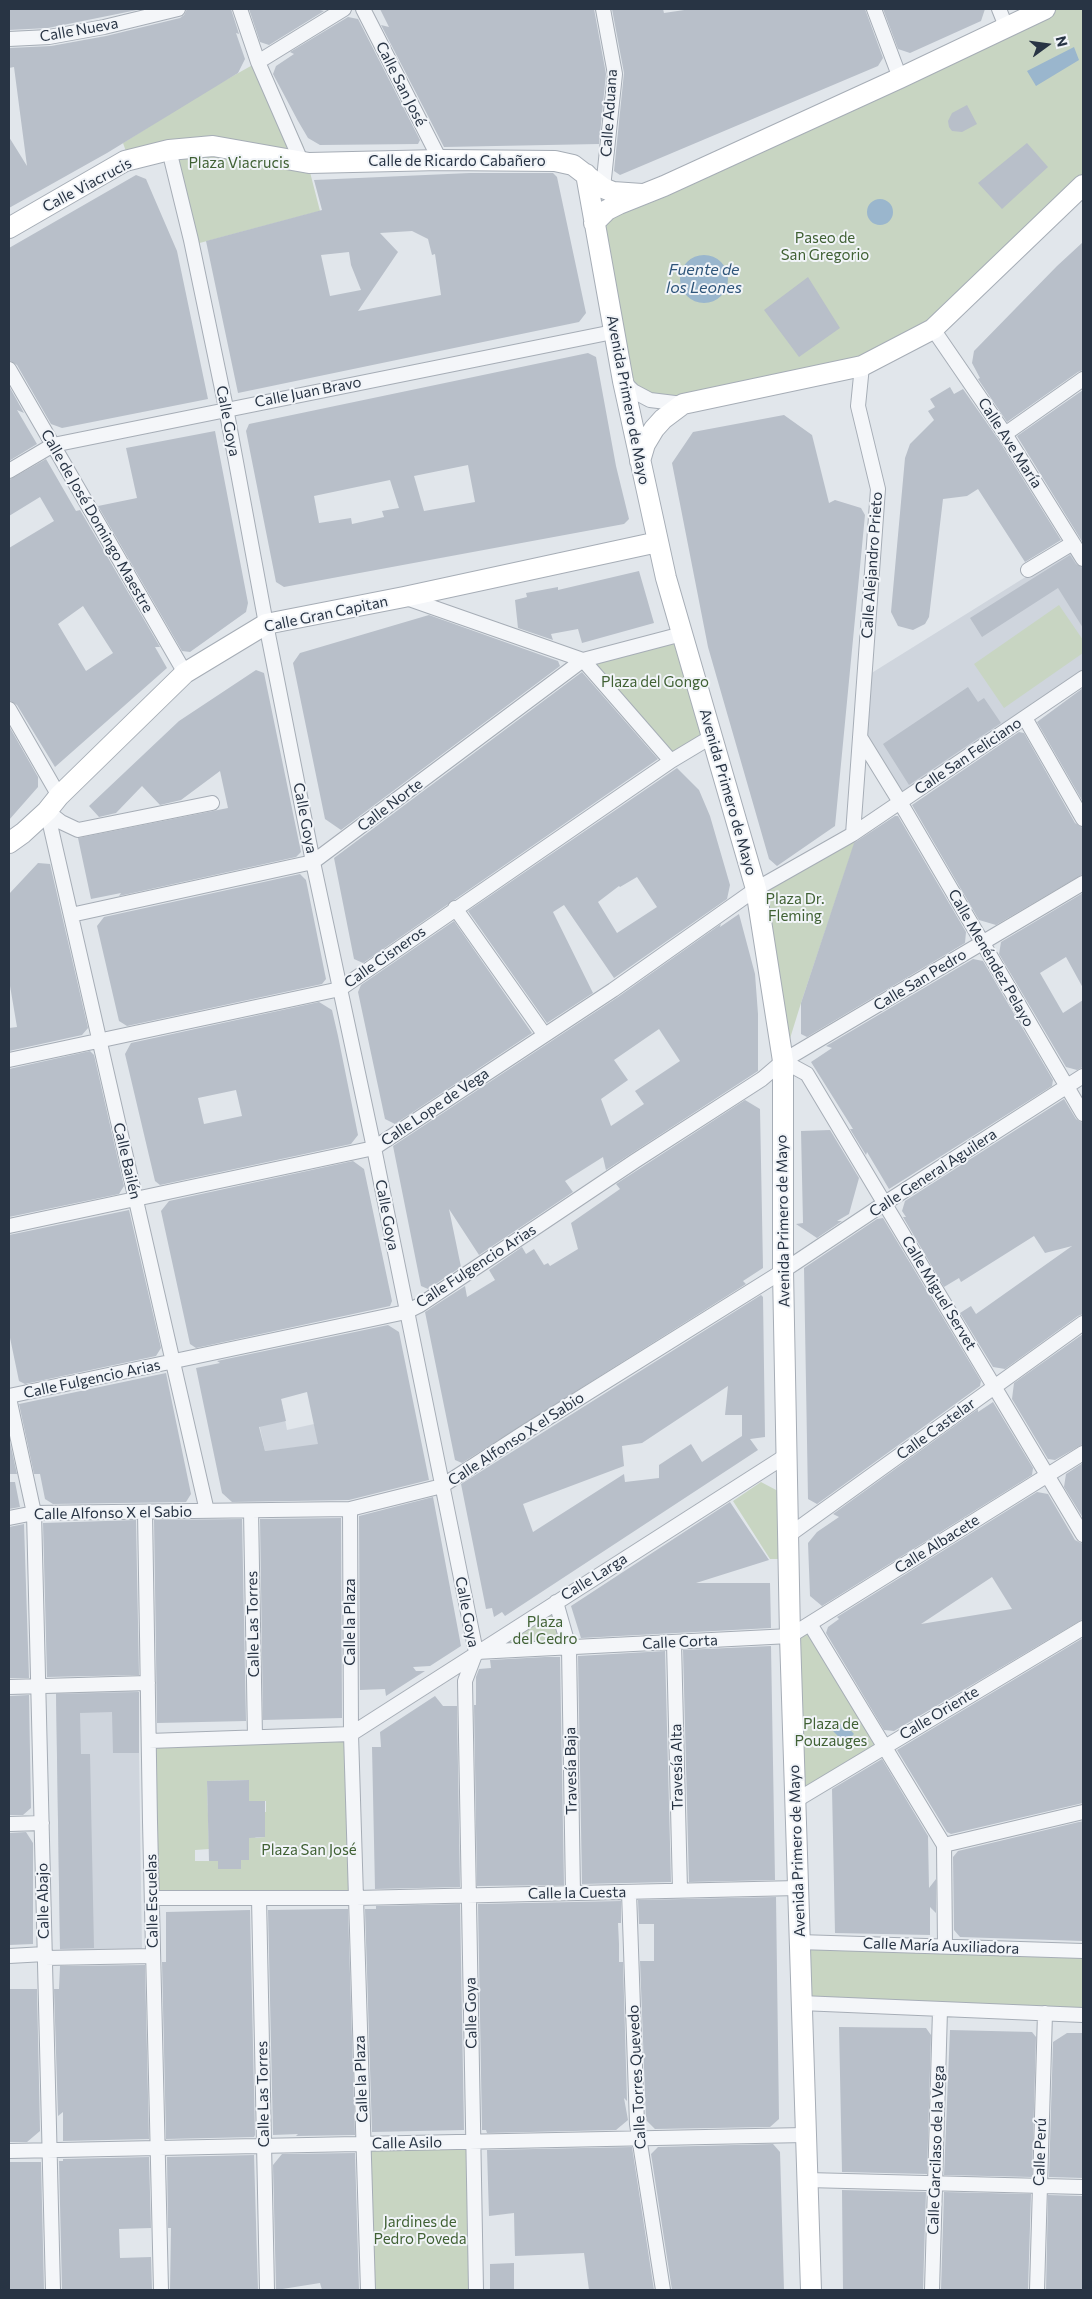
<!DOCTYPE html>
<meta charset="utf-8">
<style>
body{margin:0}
#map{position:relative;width:1092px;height:2299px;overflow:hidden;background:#e1e6eb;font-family:Commissioner,sans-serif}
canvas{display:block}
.frame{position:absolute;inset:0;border:10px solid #283444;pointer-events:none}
.north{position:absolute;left:1022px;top:20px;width:50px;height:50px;-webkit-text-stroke:4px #f1f4f8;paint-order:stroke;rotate:76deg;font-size:14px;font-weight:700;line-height:20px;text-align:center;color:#283444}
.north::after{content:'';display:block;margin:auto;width:18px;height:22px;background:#283444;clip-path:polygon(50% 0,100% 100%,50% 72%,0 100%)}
</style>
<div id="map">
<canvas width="1092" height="2299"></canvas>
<div class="frame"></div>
<div class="north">N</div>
</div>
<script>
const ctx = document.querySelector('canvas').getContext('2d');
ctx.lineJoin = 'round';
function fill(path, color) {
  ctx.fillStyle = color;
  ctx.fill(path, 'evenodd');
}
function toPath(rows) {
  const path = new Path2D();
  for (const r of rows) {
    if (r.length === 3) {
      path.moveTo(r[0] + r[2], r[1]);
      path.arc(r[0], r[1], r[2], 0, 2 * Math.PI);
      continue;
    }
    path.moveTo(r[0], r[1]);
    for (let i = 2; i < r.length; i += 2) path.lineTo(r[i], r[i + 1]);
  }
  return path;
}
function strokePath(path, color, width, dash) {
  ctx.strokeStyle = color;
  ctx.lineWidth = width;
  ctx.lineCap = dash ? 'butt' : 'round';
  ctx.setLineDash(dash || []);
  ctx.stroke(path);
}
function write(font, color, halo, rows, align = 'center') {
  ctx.font = font + ' Commissioner,sans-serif';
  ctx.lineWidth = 4;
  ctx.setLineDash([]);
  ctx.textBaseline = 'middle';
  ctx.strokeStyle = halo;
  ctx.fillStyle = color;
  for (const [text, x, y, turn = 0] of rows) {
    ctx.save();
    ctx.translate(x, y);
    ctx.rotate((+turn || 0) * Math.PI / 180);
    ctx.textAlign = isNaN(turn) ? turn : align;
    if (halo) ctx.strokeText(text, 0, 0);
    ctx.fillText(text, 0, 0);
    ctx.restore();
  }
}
fill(toPath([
 [1072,548,1083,566,1083,672,902,795,865,733,870,674],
 [272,1352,287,1430,323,1422,338,1498,301,1447,265,1451,258,1419],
 [138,1685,142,1951,60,1953,56,1688]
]), '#cfd5dd');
fill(toPath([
 [1042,9,1083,9,1083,185,962,301,862,366,683,404,633,391,595,222],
 [258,62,267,70,303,145,320,211,192,245,169,150,129,160,123,143,206,91],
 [1059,605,1083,640,1083,653,1004,708,974,664],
 [682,634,711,737,671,761,583,660],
 [859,830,801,1003,783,1061,756,889],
 [761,1482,778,1491,781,1559,770,1559,733,1501],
 [556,1602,569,1648,476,1652],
 [810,1624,884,1746,795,1801,790,1636],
 [351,1734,356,1898,152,1898,149,1741],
 [248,1780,249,1806,254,1801,266,1801,266,1812,257,1812,257,1828,265,1828,265,1837,256,1838,249,1833,249,1859,241,1860,241,1869,218,1869,218,1861,195,1861,195,1850,209,1849,207,1781],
 [799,1942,1083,1951,1083,2015,801,2003],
 [473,2143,476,2290,368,2290,363,2144]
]), '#c8d5c2');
fill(toPath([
 [1074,47,1079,60,1036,86,1027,71],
 [880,212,13],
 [704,279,24],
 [843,1722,854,1734,845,1743,833,1731]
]), '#9ab6cd');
fill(toPath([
 [9,9,142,9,48,28,9,30],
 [187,9,231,9,239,34,236,33,245,59,238,73,107,153,9,208,9,137,27,166,14,67,9,68,9,48,51,46,106,36,180,18,184,15],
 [249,9,316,9,324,11,269,45,260,42],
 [380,9,594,9,606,74,599,144,444,147,381,25,389,27],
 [612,9,663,9,664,13,691,9,865,9,883,58,878,66,620,175,614,171,624,73],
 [883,9,985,9,981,21,910,53,898,49],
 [348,17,358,19,420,140,418,144,320,145,308,138,298,121,273,74,276,66,294,54,290,52],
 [967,105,977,124,962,132,952,131,949,127,948,121,952,113],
 [1027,143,1048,167,1002,209,978,183],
 [470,173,553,173,557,177,586,313,579,322,238,393,206,241,322,210,314,180],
 [412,231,428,239,432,255,435,254,441,295,358,311,398,252,380,233],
 [349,252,351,265,361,290,330,296,321,255],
 [136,175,146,179,177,251,208,399,62,428,51,424,17,365,9,360,9,248],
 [1083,242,1083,370,1078,372,1007,422,978,379,980,378,972,363,974,351,1057,266],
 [808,277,840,328,799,357,764,310],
 [588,353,596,357,616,466,629,519,624,524,284,587,276,582,246,431,249,424],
 [468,465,475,502,424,511,414,476],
 [390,480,399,508,382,511,384,517,352,524,351,518,319,523,314,496],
 [9,386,24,413,17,410,37,444,9,461],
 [950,387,954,394,963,389,998,439,1061,540,1025,562,978,489,967,496,943,499,929,617,925,624,913,630,898,626,891,612,905,458,910,444,934,420,928,411,935,407,930,399],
 [1083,390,1083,543,1017,436],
 [784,415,812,435,829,503,835,500,861,508,865,515,835,826,777,866,769,859,708,647,672,463,693,432],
 [215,431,248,603,246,612,190,652,182,651,98,506,137,498,126,448],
 [46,459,76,511,80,510,160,647,155,647,167,668,55,767,17,705,9,700,9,548,54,521,40,497,9,516,9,480],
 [83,606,113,653,86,671,58,624],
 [1070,555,1076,564,1083,568,1083,628,1058,588,982,637,970,618],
 [639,571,654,623,582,643,578,629,551,634,553,640,518,628,515,600,527,597,526,593,558,587,558,590],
 [429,615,558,661,560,666,341,830,325,819,293,663,300,653],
 [256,670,264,673,301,852,296,857,119,896,121,893,91,899,78,838,228,808,220,771,181,800,160,805,142,786,116,813,99,817,89,806,179,721],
 [582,672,658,759,363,963,354,959,334,858],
 [968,687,978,702,984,698,1001,723,909,785,883,744],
 [1083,688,1083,802,1037,722],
 [9,726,38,777,38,787,9,820],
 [1019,732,1024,733,1075,823,1083,828,1083,874,996,925,979,920,912,805],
 [677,768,699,790,710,816,730,885,727,899,614,978,564,905,553,912,593,993,547,1023,468,911],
 [637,877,657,907,617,933,598,902,619,886,620,887],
 [895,816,898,816,966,932,965,943,807,1037,801,1034,801,1003,854,843],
 [38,863,50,864,88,1028,82,1035,9,1051,9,1028,17,1027,9,980,9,894],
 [300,874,306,880,326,979,322,984,127,1026,119,1021,97,926,104,917],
 [1083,893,1083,988,1066,957,1040,973,1063,1013,1083,1000,1083,1067,1077,1070,1066,1067,999,954,1001,942],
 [739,914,755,974,758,1014,758,1071,606,1170,603,1157,565,1181,573,1192,479,1255,449,1209,461,1267,428,1289,421,1286,393,1146,618,997,721,924,720,927],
 [659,1029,680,1061,635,1091,644,1104,611,1126,601,1099,628,1080,614,1060],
 [454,921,532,1033,395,1124,385,1119,358,992,361,985],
 [973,959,983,961,1053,1080,1052,1086,889,1189,867,1152,866,1155,850,1129,853,1129,811,1062,832,1048,826,1046],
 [319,1002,332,1010,338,1036,358,1135,351,1144,160,1185,155,1181,125,1054,131,1043],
 [236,1090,242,1116,204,1124,198,1098],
 [90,1051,94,1055,124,1186,119,1194,9,1217,9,1069],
 [1064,1099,1076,1119,1083,1123,1083,1314,1078,1316,1005,1369,993,1367,960,1313,971,1306,976,1314,1072,1246,1045,1253,1034,1236,961,1282,959,1278,944,1287,903,1217,906,1217,902,1211,905,1201],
 [745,1100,760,1109,763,1268,743,1281,746,1284,462,1463,455,1460,425,1312,465,1286,467,1297,495,1280,489,1270,522,1247,526,1254,534,1249,544,1265,548,1263,550,1266,578,1249,571,1223,620,1189,616,1184],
 [830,1130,859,1178,849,1214,837,1221,842,1221,817,1238,796,1224,803,1223,801,1131],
 [353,1161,364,1169,392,1301,390,1306,196,1348,190,1344,161,1211,169,1201],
 [129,1210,161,1348,156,1356,25,1384,19,1381,9,1333,9,1235],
 [883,1218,981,1381,980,1386,817,1504,808,1499,804,1268,877,1219],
 [761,1295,763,1297,765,1437,750,1439,758,1450,505,1616,502,1612,494,1617,492,1608,486,1609,461,1484],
 [728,1386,725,1415,742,1415,742,1436,702,1462,691,1444,659,1465,659,1478,625,1482,624,1474,533,1532,523,1504,624,1466,622,1446,642,1443],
 [388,1325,399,1332,429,1480,349,1500,232,1502,222,1493,196,1368,220,1363,217,1361],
 [307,1392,318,1444,265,1451,259,1427,286,1421,281,1399],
 [1083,1334,1083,1444,1055,1460,1048,1459,1012,1399,1014,1383],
 [166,1373,191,1494,186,1502,53,1504,45,1499,40,1474,34,1474,19,1404],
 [993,1402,1033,1468,1032,1475,822,1606,810,1596,808,1543,817,1532,839,1517,833,1514,978,1409,978,1412],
 [9,1438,17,1474,9,1474],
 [1083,1463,1083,1518,1064,1487,1066,1474],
 [9,1482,15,1482,20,1507,9,1509],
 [1037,1492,1048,1494,1075,1540,1083,1544,1083,1619,894,1731,884,1730,826,1633,828,1627,839,1619,837,1617],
 [992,1577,1012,1609,921,1624],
 [433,1497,461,1646,430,1666,413,1667,416,1671,425,1671,386,1696,385,1689,360,1690,359,1516],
 [730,1502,769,1560,696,1583,770,1583,771,1628,581,1638,571,1606],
 [341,1518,342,1718,263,1720,260,1519],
 [242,1519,246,1721,157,1723,154,1520],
 [136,1520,139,1675,47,1677,43,1523],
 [24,1524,29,1678,9,1678,9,1527],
 [1083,1638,1083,1803,951,1834,947,1832,897,1750],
 [771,1646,775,1880,689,1882,683,1650],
 [665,1651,671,1882,582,1884,578,1656],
 [545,1657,560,1657,564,1885,477,1886,474,1705,476,1705,476,1677,479,1669,491,1668,490,1660],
 [139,1692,139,1753,113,1753,112,1712,80,1713,81,1754,90,1754,94,1948,60,1949,56,1694],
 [29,1695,31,1808,23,1815,9,1815,9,1696],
 [435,1696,443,1706,457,1706,460,1887,375,1889,372,1747,381,1747,380,1732],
 [882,1759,928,1836,929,1888,936,1879,936,1913,930,1907,930,1935,835,1933,832,1789],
 [249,1780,249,1801,265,1801,265,1837,249,1838,249,1860,241,1860,241,1869,218,1869,218,1861,209,1861,207,1781],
 [1083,1821,1083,1941,960,1937,954,1930,953,1857,958,1851],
 [26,1832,33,1843,33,1944,9,1945,9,1833],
 [776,1897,779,2119,770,2127,655,2129,646,2120,640,1961,654,1961,654,1924,639,1924,638,1900],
 [621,1901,621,1923,618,1923,619,1944,619,1962,623,1962,627,2101,624,2098,628,2120,616,2130,487,2133,486,2130,482,2130,478,1904],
 [460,1904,464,2130,372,2132,365,1909,376,1909,376,1906],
 [339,1909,348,1909,355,2135,296,2136,298,2134,273,2135,268,1910],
 [250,1910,255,2135,254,2137,166,2139,162,1962,166,1962,166,1912],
 [145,1965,149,2139,63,2141,63,2112,58,2116,54,1989,59,1989,60,1966],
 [9,1989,37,1989,40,2131,27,2142,9,2142],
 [839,2027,926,2028,931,2035,927,2174,842,2172],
 [950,2030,1032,2032,1036,2037,1032,2177,944,2175],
 [1067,2033,1083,2033,1083,2178,1049,2177,1053,2042],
 [773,2144,780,2152,784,2290,672,2290,651,2154,658,2147],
 [632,2147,654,2290,589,2290,584,2253,515,2256,514,2213,489,2216,487,2150],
 [355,2153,359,2290,322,2290,320,2283,276,2290,273,2165,282,2154],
 [254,2155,258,2290,170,2290,171,2228,168,2228,167,2157],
 [149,2157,151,2228,119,2229,120,2258,151,2257,152,2290,62,2290,59,2161,63,2161,63,2159],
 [9,2162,41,2162,44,2290,9,2290],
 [842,2190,926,2192,923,2290,843,2290],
 [944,2192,1031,2194,1028,2290,941,2290],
 [1048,2195,1083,2196,1083,2290,1046,2290],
 [514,2263,514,2290,490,2290,490,2264]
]), '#b8bfc9');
const street = toPath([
 [240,9,258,62,302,163],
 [363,9,440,160],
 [874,9,900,78],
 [999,9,1007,29],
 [9,39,49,37,104,27,178,9],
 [258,62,344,9],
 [169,150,191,240,226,408,266,624,313,862,374,1148,476,1652,465,1681,476,2290],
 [603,188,615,74,603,9],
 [933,329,1005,434,1083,559],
 [9,369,185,673],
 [623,381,633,391,650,400,683,404],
 [1005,434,1083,379],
 [9,471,53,445,613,332],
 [1028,570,1073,543],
 [406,598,583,660,671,761],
 [9,709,59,796],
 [1025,718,1083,819],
 [860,737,900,802,1083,1114],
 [47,811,207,1511],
 [47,811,61,822,78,830,212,803],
 [853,834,878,489,858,406,862,366],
 [455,908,544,1034],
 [71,915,313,862,583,660,682,634],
 [9,1060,340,989,671,761,711,737],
 [783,1061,807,1074,1083,1535],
 [9,1226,374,1148,613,990,756,889,853,834,1083,678],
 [9,1396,406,1312,420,1305,635,1161,762,1079,783,1061,1083,883],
 [9,1398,34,1513,53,2290],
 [350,1509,351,1734],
 [251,1511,255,1737],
 [145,1512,150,1822,161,2290],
 [9,1518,34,1513,350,1509,442,1486,522,1434,783,1271,885,1203,1083,1076],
 [789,1535,1083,1323],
 [556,1602,569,1648,573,1893],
 [810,1624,944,1845,945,1946],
 [674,1643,680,1890],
 [476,1652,790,1636,1083,1453],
 [9,1687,148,1683],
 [351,1734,787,1455],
 [149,1741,351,1734,356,1898,152,1898],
 [795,1801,1083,1628],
 [9,1824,42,1823],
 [944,1845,1083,1812],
 [629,1892,637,2124,663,2290],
 [259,1898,267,2290],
 [799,1942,1083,1951],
 [9,1956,45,1954],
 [45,1958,153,1956],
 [801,2003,1083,2015],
 [9,2151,805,2135],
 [807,2180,1083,2187],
 [368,2290,356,1898,798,1888],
 [932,2290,940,2010],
 [1037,2290,1045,2013]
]);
const secondary = toPath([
 [586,174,623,381,666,578,756,889,783,1061,783,1271,790,1636,811,2290],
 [594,223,607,210,619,204,664,186,900,78,1045,9],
 [9,228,125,161,169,150,213,146,309,163,440,160,555,161,573,165,603,188,613,192,642,194],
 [640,461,645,444,654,429,663,419,683,404,862,366,933,329,1083,185],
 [9,843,23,833,47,811,59,796,185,673,266,624,404,597,658,542]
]);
strokePath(street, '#a6adb6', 16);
strokePath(secondary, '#a6adb6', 22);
strokePath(street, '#f4f6f9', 14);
strokePath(secondary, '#fff', 20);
write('15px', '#283444', '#f1f4f8', [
 ["Calle Nueva",79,30,-10],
 ["Calle San José",401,84,63],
 ["Calle Aduana",609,113,-86],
 ["Calle de Ricardo Cabañero",457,161],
 ["Calle Viacrucis",87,185,-28],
 ["Calle Juan Bravo",308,392,-11],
 ["Avenida Primero de Mayo",628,400,79],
 ["Calle Goya",228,421,79],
 ["Calle Ave María",1010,443,57],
 ["Calle de José Domingo Maestre",97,521,60],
 ["Calle Alejandro Prieto",872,565,-86],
 ["Calle Gran Capitan",326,614,-12],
 ["Calle San Feliciano",968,756,-34],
 ["Avenida Primero de Mayo",728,792,74],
 ["Calle Norte",390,805,-37],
 ["Calle Goya",305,818,79],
 ["Calle Cisneros",385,957,-35],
 ["Calle Menéndez Pelayo",991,958,60],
 ["Calle San Pedro",920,980,-31],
 ["Calle Lope de Vega",435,1107,-34],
 ["Calle Bailén",127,1161,77],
 ["Calle General Aguilera",933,1173,-33],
 ["Calle Goya",387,1215,79],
 ["Avenida Primero de Mayo",783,1221,-91],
 ["Calle Fulgencio Arias",476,1266,-33],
 ["Calle Miguel Servet",939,1293,59],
 ["Calle Fulgencio Arias",92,1379,-12],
 ["Calle Castelar",936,1429,-36],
 ["Calle Alfonso X el Sabio",516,1439,-33],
 ["Calle Alfonso X el Sabio",113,1513,-1],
 ["Calle Albacete",937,1544,-32],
 ["Calle Larga",594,1577,-32],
 ["Calle Goya",467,1612,79],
 ["Calle la Plaza",350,1622,-90],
 ["Calle Las Torres",253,1624,-91],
 ["Calle Corta",680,1642,-3],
 ["Calle Oriente",939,1713,-31],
 ["Travesía Alta",677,1767,-91],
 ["Travesía Baja",571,1771,-91],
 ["Avenida Primero de Mayo",797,1851,-92],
 ["Calle la Cuesta",577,1893,-1],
 ["Calle Abajo",43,1901,-91],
 ["Calle Escuelas",152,1901,-91],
 ["Calle María Auxiliadora",941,1946,2],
 ["Calle Goya",471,2013,-91],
 ["Calle Torres Quevedo",637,2077,-93],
 ["Calle la Plaza",361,2079,-92],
 ["Calle Las Torres",263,2094,-91],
 ["Calle Asilo",407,2143,-1],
 ["Calle Garcilaso de la Vega",936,2150,-88],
 ["Calle Perú",1040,2152,-88]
]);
write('15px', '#406134', '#f1f4f8', [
 ["Plaza Viacrucis",239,163],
 ["Paseo de",825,238],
 ["San Gregorio",825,255],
 ["Plaza del Gongo",655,682],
 ["Plaza Dr.",795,899],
 ["Fleming",795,916],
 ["Plaza",545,1622],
 ["del Cedro",545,1639],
 ["Plaza de",831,1724],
 ["Pouzauges",831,1741],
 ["Plaza San José",309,1850],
 ["Jardines de",420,2222],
 ["Pedro Poveda",420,2239]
]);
write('italic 16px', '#2f567b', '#f1f4f8', [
 ["Fuente de",704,270],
 ["los Leones",704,288]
]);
</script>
